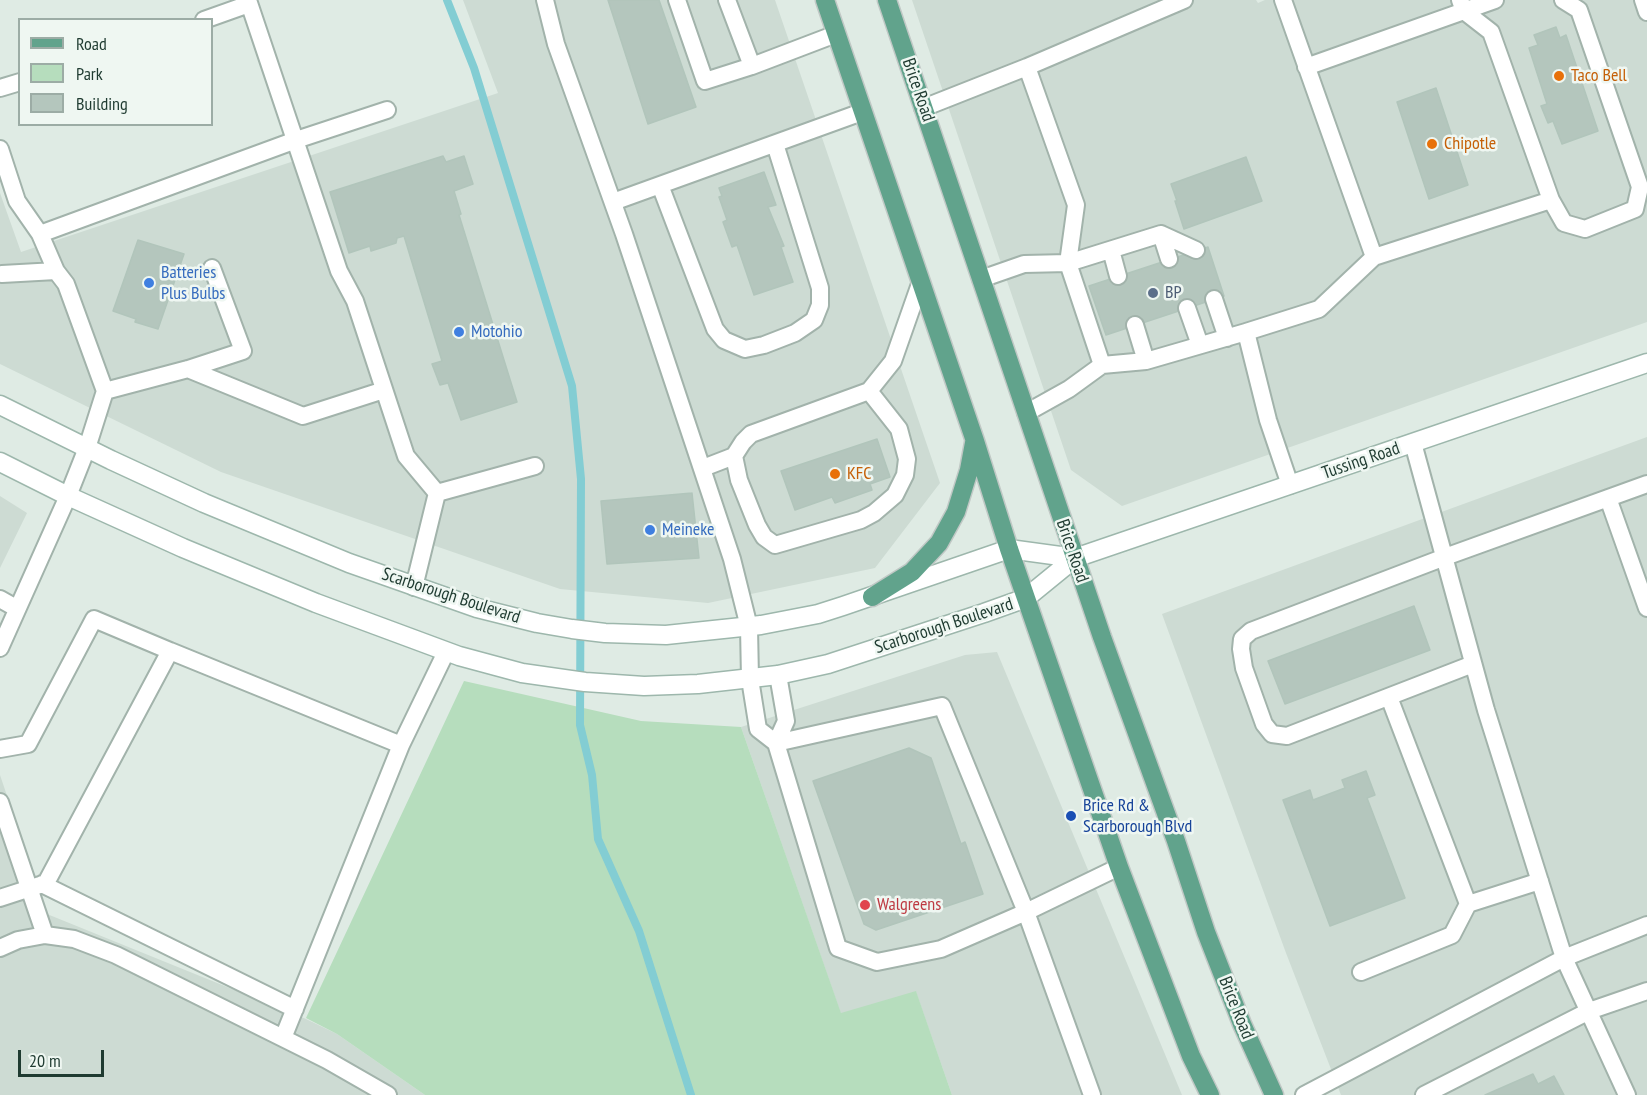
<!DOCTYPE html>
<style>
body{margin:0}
#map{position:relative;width:1647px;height:1095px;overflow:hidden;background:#dfebe4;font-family:"PT Sans Narrow",sans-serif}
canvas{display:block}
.legend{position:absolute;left:18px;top:18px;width:195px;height:108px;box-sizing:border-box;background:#eff7f2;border:2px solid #9caca5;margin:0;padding:8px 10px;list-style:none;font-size:18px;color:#1f3b31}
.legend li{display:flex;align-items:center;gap:12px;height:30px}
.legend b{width:30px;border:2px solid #9caca5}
.scale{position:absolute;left:18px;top:1050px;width:86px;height:27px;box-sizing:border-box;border:3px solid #1f3b31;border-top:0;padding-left:8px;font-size:18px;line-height:21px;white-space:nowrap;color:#1f3b31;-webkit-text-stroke:4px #eff7f2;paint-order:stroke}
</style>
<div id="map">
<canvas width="1647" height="1095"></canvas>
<ul class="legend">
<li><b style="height:8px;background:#61a38c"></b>Road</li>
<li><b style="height:16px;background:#b6ddbd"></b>Park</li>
<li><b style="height:16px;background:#b4c6bd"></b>Building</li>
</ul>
<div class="scale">20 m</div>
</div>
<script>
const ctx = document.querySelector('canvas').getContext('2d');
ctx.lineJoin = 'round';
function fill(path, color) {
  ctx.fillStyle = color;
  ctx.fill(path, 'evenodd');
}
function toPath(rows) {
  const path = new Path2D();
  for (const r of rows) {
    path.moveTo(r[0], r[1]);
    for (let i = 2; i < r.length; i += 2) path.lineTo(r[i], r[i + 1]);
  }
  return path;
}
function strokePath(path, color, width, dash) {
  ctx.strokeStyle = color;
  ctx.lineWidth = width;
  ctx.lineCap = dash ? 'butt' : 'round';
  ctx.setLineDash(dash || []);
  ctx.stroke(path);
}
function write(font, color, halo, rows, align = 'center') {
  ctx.font = font + ' "PT Sans Narrow",sans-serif';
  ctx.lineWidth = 5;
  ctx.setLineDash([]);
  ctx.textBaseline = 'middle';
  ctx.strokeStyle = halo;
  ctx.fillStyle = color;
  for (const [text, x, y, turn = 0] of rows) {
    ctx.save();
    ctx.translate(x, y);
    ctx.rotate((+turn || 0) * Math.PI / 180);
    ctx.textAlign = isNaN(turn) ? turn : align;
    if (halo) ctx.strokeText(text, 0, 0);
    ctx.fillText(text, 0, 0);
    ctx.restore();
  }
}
fill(toPath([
 [463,0,775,0,940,483,875,568,708,603,560,589,221,472,0,364,0,193,21,252,498,93],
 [912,0,1256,0,1258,3,1265,0,1647,0,1647,322,1122,506,1071,470],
 [1647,437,1647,1095,1341,1095,1286,953,1162,614],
 [0,496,27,513,0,568],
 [997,652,1182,1095,952,1095,916,992,841,1014,741,727,965,655],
 [0,775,47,914,306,1019,337,1034,425,1095,0,1095]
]), '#cddbd3');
fill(toPath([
 [464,681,641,721,741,727,841,1013,916,991,952,1095,425,1095,337,1034,306,1018]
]), '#b6ddbd');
strokePath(toPath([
 [447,0,474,68,572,386,581,479,580,725,592,775,598,839,639,931,691,1095]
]), '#83cdd3', 8);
const building = toPath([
 [608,0,659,0,696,107,648,124,608,0],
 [1556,27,1560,38,1566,35,1598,131,1562,144,1553,121,1548,123,1541,106,1547,104,1529,48,1538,45,1534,35,1556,27],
 [1436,88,1468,185,1429,199,1397,102,1436,88],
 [443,156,446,162,464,156,473,184,454,191,461,214,459,215,517,402,461,420,448,383,440,385,432,364,442,361,404,236,397,238,396,243,371,251,370,246,349,253,330,192,443,156],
 [1246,157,1262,201,1184,229,1175,201,1177,201,1171,184,1246,157],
 [764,172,776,205,768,207,784,246,781,247,793,282,754,295,737,245,732,247,723,222,727,220,719,197,722,196,719,188,764,172],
 [138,240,184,254,158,329,135,322,136,319,113,311,138,240],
 [1208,247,1224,296,1106,335,1089,286,1208,247],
 [877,439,890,477,870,484,872,490,835,503,832,497,795,510,781,471,877,439],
 [692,493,699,558,607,564,601,501,692,493],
 [1414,606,1430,650,1285,704,1268,661,1414,606],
 [909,748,931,758,961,844,965,842,983,894,876,930,864,924,813,781,909,748],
 [1366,771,1375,795,1367,798,1405,898,1330,926,1283,800,1310,790,1313,800,1345,788,1342,780,1366,771],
 [1533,1074,1538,1084,1554,1076,1564,1095,1485,1095,1533,1074]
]);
fill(building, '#b4c6bd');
strokePath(building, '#b1c5bb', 1.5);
const lane = toPath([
 [248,0,339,271,355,301,406,456,437,493,414,587],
 [545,0,556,44,624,234,732,559,749,627,750,679,758,729,776,743,838,948,877,962,941,949,1026,912,1119,867],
 [677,0,705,81,752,66,836,34],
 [727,0,752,66],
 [1283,0,1374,257,1319,309,1246,332,1268,420,1290,485],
 [1460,0,1464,11,1491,32,1551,200,1564,223,1585,229,1635,209,1640,187,1579,10,1563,0],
 [1643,0,1647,12],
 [204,20,249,4],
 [1027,67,1076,205,1068,263,1161,234,1196,250],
 [1306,67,1495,0],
 [0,88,20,82],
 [923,108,1027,67,1184,0],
 [0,149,17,201,40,234,56,271,66,284,105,391,87,448,68,496,0,648],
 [660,185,715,329,724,340,745,349,764,345,795,333,814,320,820,305,820,288,775,144],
 [613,202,862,112],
 [40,234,296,140,387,110],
 [1161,234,1169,259],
 [1111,250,1118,276],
 [1374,257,1551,200],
 [2,274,56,271],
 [981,279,1024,264,1068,263,1102,365,1069,389,1026,413],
 [1214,299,1227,338],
 [1187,308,1200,345],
 [1135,325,1146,361],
 [1102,365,1146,361,1246,332],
 [188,369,303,416,384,390],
 [105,391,188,369,243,351,212,268],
 [1413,443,1486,710,1564,958,1627,1095],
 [734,456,739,480,757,525,764,537,775,545,861,520,874,513,895,495,905,475,907,459,899,429,869,391],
 [703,468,734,456,743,442,751,434,869,391,893,361,920,284],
 [437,493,535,466],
 [1608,498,1647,608],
 [0,599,16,608],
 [170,651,401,745,446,652],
 [1473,664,1287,736,1272,734,1264,724,1244,668,1241,649,1242,639,1251,631,1445,557,1647,484],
 [1389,697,1468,904],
 [776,743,942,706,1026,912,1092,1095],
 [776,743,786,721,778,675],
 [0,749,28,744,94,619,170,651,46,883,0,898],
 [0,802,45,935,74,939,116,955,327,1060,388,1095],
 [42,884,295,1009],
 [0,948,18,940,45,935],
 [1361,972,1452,935,1468,904,1540,881],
 [283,1038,401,745],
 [1304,1095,1564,958,1647,925],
 [1424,1095,1589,1011,1647,991]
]);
const secondary = toPath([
 [0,405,111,460,204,503,349,563,477,608,537,623,572,629,605,633,666,635,761,625,818,614,843,606,1009,549,1075,558],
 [0,462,68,496,183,548,316,603,459,656,522,673,585,682,644,686,698,684,778,675,828,664,984,613,1026,598,1075,558,1647,363]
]);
const primary = toPath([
 [825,0,975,441,1009,549,1119,867,1191,1056,1210,1095],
 [887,0,1102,637,1176,841,1206,932,1242,1024,1274,1095],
 [872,597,912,572,939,543,956,512,969,470,974,443]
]);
strokePath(lane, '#a2b3ab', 20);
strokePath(secondary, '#9db7ac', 21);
strokePath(primary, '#c0c8c5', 21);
strokePath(lane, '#fff', 16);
strokePath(secondary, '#fff', 18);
strokePath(primary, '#61a38c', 18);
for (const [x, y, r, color] of [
 [1559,76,6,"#e8710a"],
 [1432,144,6,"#e8710a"],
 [149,283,6,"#3f7fe0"],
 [1153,293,6,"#5c6f8a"],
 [459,332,6,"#3f7fe0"],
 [835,474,6,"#e8710a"],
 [650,530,6,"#3f7fe0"],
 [1071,816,6,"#1a4fb4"],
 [865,905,6,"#e0444e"]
]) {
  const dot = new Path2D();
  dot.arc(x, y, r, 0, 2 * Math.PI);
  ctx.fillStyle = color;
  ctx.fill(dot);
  strokePath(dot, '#eff7f2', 2);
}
write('18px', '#c56008', '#eff7f2', [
 ["Taco Bell",1571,76],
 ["Chipotle",1444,144],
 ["KFC",847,474]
], 'left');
write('18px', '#1f3b31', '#eff7f2', [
 ["Brice Road",918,90,71],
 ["Tussing Road",1361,461,-19],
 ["Brice Road",1072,551,71],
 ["Scarborough Boulevard",451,596,18],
 ["Scarborough Boulevard",944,626,-18],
 ["Brice Road",1236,1008,68]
]);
write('18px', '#366cbe', '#eff7f2', [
 ["Batteries",161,273],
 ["Plus Bulbs",161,294],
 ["Motohio",471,332],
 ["Meineke",662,530]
], 'left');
write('18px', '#4e5e75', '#eff7f2', [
 ["BP",1165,293]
], 'left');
write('18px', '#164399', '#eff7f2', [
 ["Brice Rd &",1083,806],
 ["Scarborough Blvd",1083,827]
], 'left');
write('18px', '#be3a42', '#eff7f2', [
 ["Walgreens",877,905]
], 'left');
</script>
